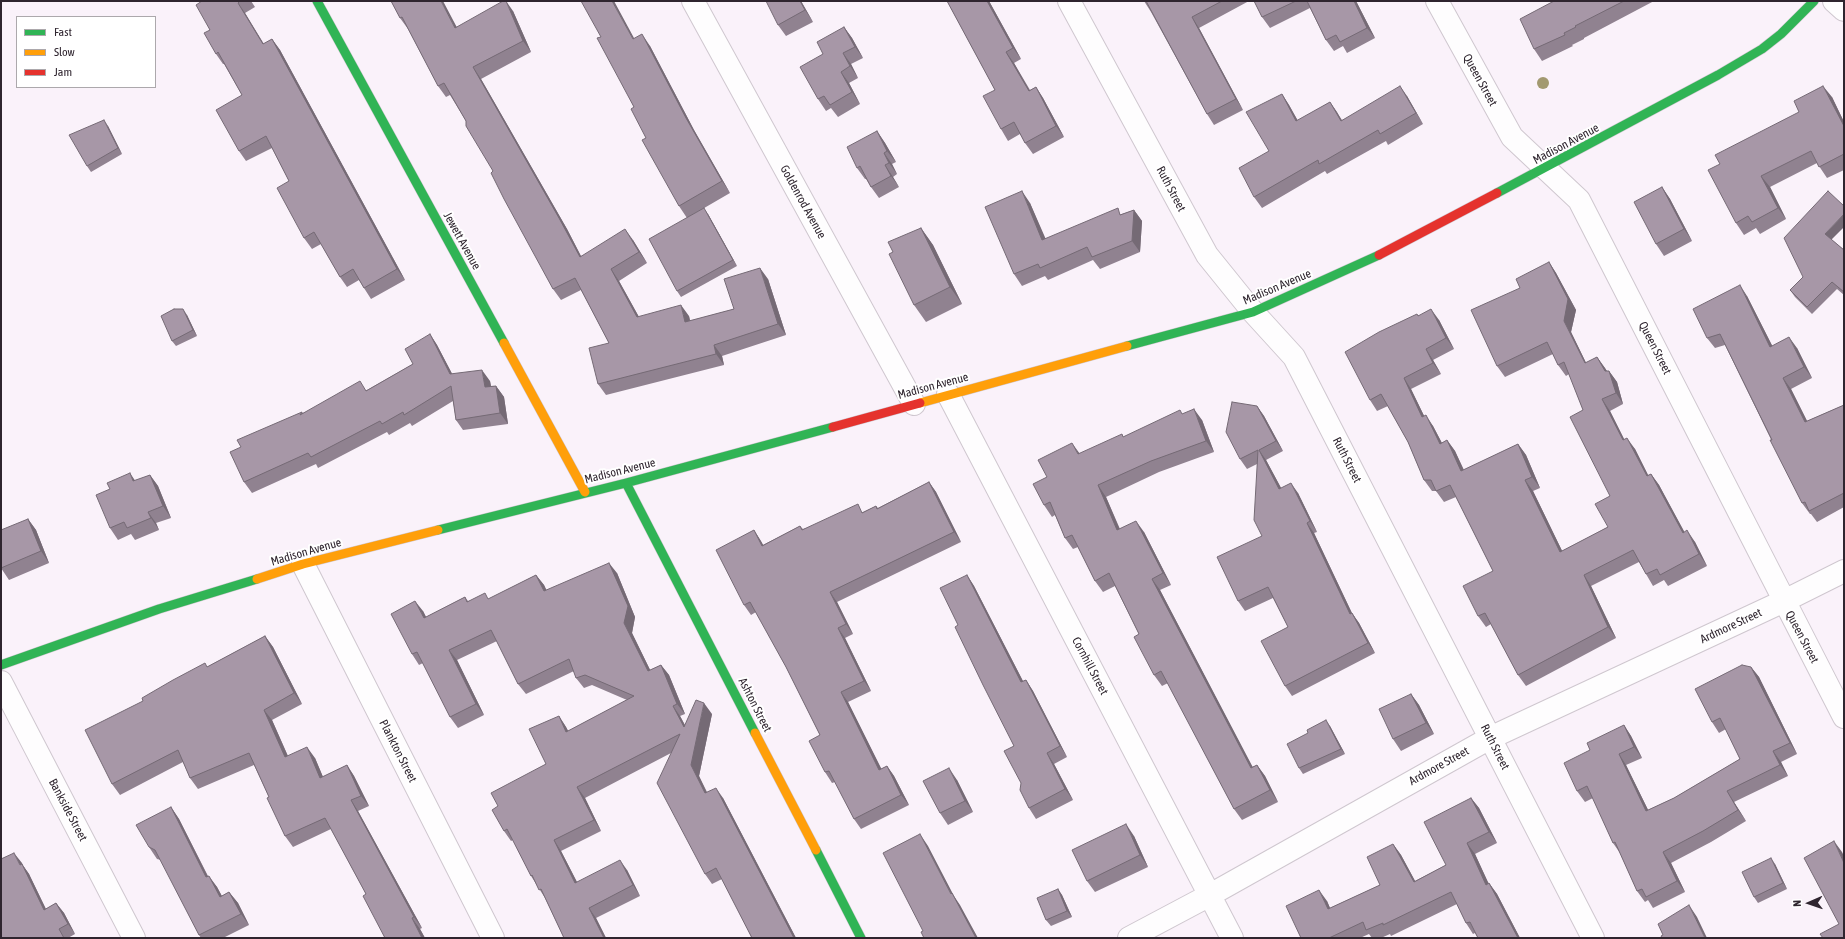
<!DOCTYPE html>
<style>
body{margin:0}
#map{position:relative;width:1845px;height:939px;overflow:hidden;background:#faf2fa;font-family:"Asap Condensed",sans-serif}
canvas{display:block}
.frame{position:absolute;inset:0;border:2px solid #2f252f;pointer-events:none}
.legend{position:absolute;left:16px;top:16px;width:140px;height:72px;box-sizing:border-box;background:#fff;border:1px solid #aca8ac;margin:0;padding:5px 7px;list-style:none;font-size:12px;color:#2f252f}
.legend li{display:flex;align-items:center;gap:8px;height:20px}
.legend b{width:20px;border:1px solid #aca8ac}
.north{position:absolute;left:1789px;top:883px;width:40px;height:40px;-webkit-text-stroke:3px #fff;paint-order:stroke;rotate:268deg;font-size:11px;font-weight:700;line-height:16px;text-align:center;color:#2f252f}
.north::after{content:'';display:block;margin:auto;width:14px;height:18px;background:#2f252f;clip-path:polygon(50% 0,100% 100%,50% 72%,0 100%)}
</style>
<div id="map">
<canvas width="1845" height="939"></canvas>
<div class="frame"></div>
<ul class="legend">
<li><b style="height:5px;background:#30b455"></b>Fast</li>
<li><b style="height:5px;background:#ff9f0a"></b>Slow</li>
<li><b style="height:5px;background:#e5322d"></b>Jam</li>
</ul>
<div class="north">N</div>
</div>
<script>
const ctx = document.querySelector('canvas').getContext('2d');
ctx.lineJoin = 'round';
function toPath(rows) {
  const path = new Path2D();
  for (const r of rows) {
    path.moveTo(r[0], r[1]);
    for (let i = 2; i < r.length; i += 2) path.lineTo(r[i], r[i + 1]);
  }
  return path;
}
function strokePath(path, color, width, dash) {
  ctx.strokeStyle = color;
  ctx.lineWidth = width;
  ctx.lineCap = dash ? 'butt' : 'round';
  ctx.setLineDash(dash || []);
  ctx.stroke(path);
}
function fill(path, color) {
  ctx.fillStyle = color;
  ctx.fill(path, 'evenodd');
}
function write(font, color, halo, rows, align = 'center') {
  ctx.font = font + ' "Asap Condensed",sans-serif';
  ctx.lineWidth = 4;
  ctx.setLineDash([]);
  ctx.textBaseline = 'middle';
  ctx.strokeStyle = halo;
  ctx.fillStyle = color;
  for (const [text, x, y, turn = 0] of rows) {
    ctx.save();
    ctx.translate(x, y);
    ctx.rotate((+turn || 0) * Math.PI / 180);
    ctx.textAlign = isNaN(turn) ? turn : align;
    if (halo) ctx.strokeText(text, 0, 0);
    ctx.fillText(text, 0, 0);
    ctx.restore();
  }
}
const street = toPath([
 [693,1,914,404],
 [1069,1,1207,255,1253,312,1294,357,1593,938],
 [1437,1,1512,137,1579,200,1844,717],
 [1834,1,1844,10],
 [948,394,1232,938],
 [303,564,493,938],
 [1,682,134,938],
 [1129,938,1210,895,1490,738,1784,601,1844,571]
]);
const fast = toPath([
 [317,1,504,343],
 [1497,193,1718,75,1762,49,1781,34,1814,1],
 [1127,346,1253,312,1379,255],
 [626,483,755,733],
 [438,530,626,483,833,427],
 [1,665,159,609,257,579],
 [816,850,861,938]
]);
const slow = toPath([
 [504,343,585,492],
 [920,403,1127,346],
 [257,579,303,564,438,530],
 [755,733,816,850]
]);
const jam = toPath([
 [1379,255,1497,193],
 [833,427,920,403]
]);
strokePath(street, '#cfc7cf', 24);
strokePath(fast, '#cfc7cf', 10);
strokePath(slow, '#cfc7cf', 10);
strokePath(jam, '#cfc7cf', 10);
strokePath(street, '#fefdfe', 22);
strokePath(fast, '#30b455', 9);
strokePath(slow, '#ff9f0a', 9);
strokePath(jam, '#e5322d', 9);
ctx.fillStyle = '#a29970';
for (const [x, y] of [
 [1543,83]
]) {
  ctx.beginPath();
  ctx.arc(x, y, 6, 0, 2 * Math.PI);
  ctx.fill();
}
fill(toPath([
 [202,1,251,1,255,7,245,13,264,44,272,39,280,50,405,280,371,299,364,288,359,280,347,287,340,277,321,244,312,249,304,238,289,181,272,148,246,161,239,151,242,95,224,64,223,64,216,54],
 [391,1,457,27,513,11,531,52,481,79,567,229,581,256,633,240,647,263,619,281,639,317,689,316,690,321,734,309,768,279,786,335,722,356,724,365,606,395,598,384,609,343,581,290,561,300,553,289,493,171,466,121,450,95,446,97,438,86,408,29,400,18],
 [801,1,813,22,786,36,778,25],
 [947,1,989,1,1021,59,1014,63,1030,90,1036,87,1043,98,1064,137,1033,154,1025,143,1020,134,1008,141,1001,129,995,90],
 [1144,1,1249,1,1199,28,1243,110,1214,125,1207,114,1151,12],
 [1254,1,1356,1,1375,38,1347,53,1343,46,1334,51,1326,40,1310,8,1270,28,1262,17],
 [1554,1,1654,1,1584,38,1584,39,1572,45,1573,46,1542,61,1534,49],
 [844,27,852,38,863,58,851,64,858,78,849,83,860,104,838,117,831,108,826,111,818,99,823,54],
 [601,37,634,39,650,46,694,130,730,193,687,218,679,206,646,138,634,107],
 [1282,94,1289,105,1298,121,1330,102,1342,120,1407,96,1423,124,1388,145,1386,141,1327,174,1325,171,1262,208,1254,197,1269,151],
 [1832,97,1844,122,1844,170,1827,178,1817,163,1770,187,1786,219,1760,234,1756,228,1744,235,1736,223,1720,164],
 [108,126,122,154,91,172,87,166],
 [877,131,885,143,896,162,892,164,897,174,893,177,899,187,879,198,871,187,866,179,865,179,857,168],
 [1662,187,1670,199,1692,241,1664,256,1656,244],
 [1030,203,1045,239,1122,214,1134,210,1142,221,1140,252,1100,269,1093,260,1048,280,1045,276,1022,286,1014,274],
 [708,214,737,266,681,297,677,291],
 [921,228,933,245,962,304,926,322,914,305,893,252],
 [1832,240,1844,250,1844,295,1837,289,1812,314,1795,297,1790,290,1803,277],
 [1549,262,1556,273,1576,310,1571,332,1586,363,1597,357,1607,371,1609,371,1617,382,1623,404,1610,411,1624,439,1635,449,1648,475,1651,474,1659,485,1684,532,1695,542,1707,566,1668,586,1664,580,1653,586,1639,562,1591,586,1616,638,1526,686,1518,675,1491,624,1486,627,1478,616,1493,571,1456,497,1444,502,1436,491,1432,491,1424,480,1408,442,1388,406,1377,411,1370,400,1418,315,1439,320,1454,349,1433,360,1441,374,1411,389,1424,416,1433,426,1442,443,1447,440,1455,451,1464,470,1518,444,1526,455,1540,488,1533,491,1562,551,1608,527,1610,496,1583,410,1569,374,1566,376,1558,365,1553,354,1505,377,1497,366,1520,288],
 [1747,296,1772,346,1797,348,1812,378,1791,389,1807,421,1844,405,1844,507,1817,522,1811,514,1810,514,1802,503,1725,345,1715,348,1707,338],
 [187,315,197,336,176,346,172,341],
 [430,334,437,345,452,374,490,381,491,386,496,386,504,397,508,424,463,430,456,420,453,401,412,426,410,423,389,435,387,432,318,468,316,464,252,493,244,482,241,447,302,412,303,413,367,390,413,364],
 [1257,406,1264,416,1283,451,1266,460,1281,488,1298,493,1317,532,1314,533,1352,613,1359,623,1375,653,1292,696,1285,686,1288,627,1273,598,1245,611,1238,601,1262,536,1257,464,1247,469,1240,459],
 [1182,414,1202,420,1214,452,1159,472,1106,497,1120,529,1144,532,1171,585,1160,590,1252,767,1257,765,1265,776,1278,802,1242,820,1234,809,1168,683,1162,686,1154,675,1139,634,1115,586,1103,592,1095,581,1078,547,1073,549,1065,538,1055,515,1052,517,1044,505,1047,477,1124,437],
 [150,475,158,486,171,518,156,523,159,530,135,540,131,534,118,540,110,528,135,481],
 [929,482,936,492,961,542,837,602,853,634,845,638,871,691,848,702,881,769,887,766,894,776,909,805,861,829,854,819,835,782,832,783,825,772,820,735,786,667,756,612,751,615,744,605,754,530,763,545,800,526,803,529,863,512,876,506,878,508],
 [28,519,36,530,49,563,9,580,1,568],
 [617,573,635,617,632,633,650,670,661,665,669,675,685,714,680,716,685,725,712,714,699,776,707,792,723,798,796,938,752,938,722,879,712,884,705,874,671,753,585,798,601,831,561,851,577,882,627,870,640,896,596,918,606,938,564,938,545,898,531,876,513,840,511,841,504,831,498,806,546,764,559,716,566,727,568,731,627,700,592,685,584,688,576,678,574,671,526,694,518,684,497,641,457,660,484,715,458,728,450,717,423,663,419,665,412,654,423,611,426,617,465,597,468,601,489,599,536,575,544,585,546,590],
 [967,575,974,586,1023,681,1026,680,1033,691,1067,757,1054,764,1073,800,1036,819,1029,808,1021,783,1014,746,958,625],
 [265,636,273,647,302,704,272,720,288,756,315,758,323,777,347,765,354,776,369,806,358,811,422,928,420,929,425,938,385,938,366,894,331,829,293,847,285,836,269,797,254,765,198,789,190,778,183,762,120,795,112,784,143,701],
 [1751,667,1759,677,1797,754,1781,762,1788,776,1734,802,1746,821,1711,842,1671,863,1685,892,1653,908,1648,900,1645,902,1637,891,1620,853,1613,843,1593,798,1585,802,1577,791,1590,750,1624,725,1631,736,1642,758,1626,765,1648,810,1674,798,1740,759,1726,729,1719,733,1712,722],
 [1411,694,1419,705,1434,734,1401,751,1393,739],
 [1330,726,1345,754,1303,774,1299,768],
 [957,780,973,812,948,825,940,813],
 [1471,798,1479,808,1497,843,1475,854,1488,883,1489,883,1497,894,1520,938,1478,938,1475,933,1473,934,1466,923,1457,904,1391,936,1390,934,1381,938,1372,938,1369,934,1360,938,1301,938,1327,901,1330,908,1380,885,1393,844,1401,855,1415,881,1446,865],
 [171,807,179,819,208,876,217,887,222,896,229,892,238,903,249,925,223,938,201,938,199,935,161,860,157,859,149,847],
 [1134,836,1148,867,1095,892,1087,881],
 [22,864,29,874,46,909,56,903,64,913,75,934,68,938,1,938],
 [1775,864,1787,889,1758,903,1754,897],
 [1058,889,1062,895,1072,917,1051,926,1046,920]
]), '#908290');
fill(toPath([
 [441,1,443,1,463,39,455,28],
 [506,1,513,11,531,52,523,41],
 [612,1,614,1,641,51,633,39],
 [800,1,801,1,813,22,805,10],
 [987,1,989,1,1021,59,1013,48],
 [1354,1,1356,1,1375,38,1367,28],
 [238,3,245,13,270,55,263,44],
 [1192,17,1199,28,1243,110,1236,99],
 [844,27,852,38,863,58,855,47],
 [642,34,650,46,694,130,730,193,722,181,686,118],
 [272,39,280,50,405,280,397,269],
 [1006,52,1014,63,1036,102,1029,91],
 [843,53,851,64,858,78,850,66],
 [473,67,481,79,567,229,587,268,580,257],
 [841,72,849,83,860,104,852,92],
 [1400,86,1407,96,1423,124,1416,113],
 [1823,86,1832,97,1844,122,1844,126],
 [1036,87,1043,98,1064,137,1056,126],
 [1282,94,1289,105,1304,132,1296,121],
 [1330,102,1337,112,1348,132,1341,121],
 [104,120,108,126,122,154,118,148],
 [877,131,885,143,896,162,887,151],
 [884,153,892,164,897,174,889,163],
 [885,165,893,177,899,187,891,176],
 [1761,176,1770,187,1786,219,1778,208],
 [1662,187,1670,199,1692,241,1684,229],
 [1022,191,1030,203,1051,251,1042,240],
 [704,208,708,214,737,266,733,260],
 [1134,210,1142,221,1140,252,1132,241],
 [1844,214,1844,227,1830,241,1825,234],
 [921,228,933,245,962,304,950,287],
 [625,229,633,240,647,263,639,252],
 [1549,262,1556,273,1576,310,1571,332,1592,375,1585,363,1564,321],
 [760,268,768,279,786,335,778,324],
 [611,269,619,281,645,328,637,317],
 [1740,285,1747,296,1778,357,1770,347],
 [681,305,689,316,693,334,685,322],
 [183,309,187,315,197,336,193,330],
 [1431,309,1439,320,1454,349,1446,338],
 [430,334,437,345,458,385,450,374],
 [1789,337,1797,348,1812,378,1804,367],
 [714,345,722,356,724,365,716,354],
 [1426,349,1433,360,1441,374,1433,363],
 [1597,357,1605,368,1612,380,1609,371,1617,382,1623,404,1616,393],
 [482,370,490,381,493,398,485,387],
 [1404,378,1411,389,1430,428,1422,417],
 [1783,378,1791,389,1813,433,1805,422],
 [496,386,504,397,508,424,500,413],
 [1602,399,1610,411,1630,451,1623,440],
 [1257,406,1264,416,1283,451,1276,441],
 [1194,409,1202,420,1214,452,1206,441],
 [1426,415,1433,426,1448,455,1440,444],
 [1627,438,1635,449,1654,487,1647,476],
 [1447,440,1455,451,1469,482,1461,471],
 [1072,443,1080,454,1078,454],
 [1518,444,1526,455,1540,488,1532,477],
 [1259,450,1266,460,1287,499,1279,489],
 [130,473,138,485,133,481],
 [1651,474,1659,485,1691,544,1683,533],
 [150,475,158,486,171,518,163,506],
 [1525,480,1533,491,1568,563,1560,552],
 [929,482,936,492,961,542,954,532],
 [1291,483,1298,493,1317,532,1310,521],
 [1098,485,1106,497,1125,542,1117,530],
 [148,512,156,523,159,530,151,518],
 [28,519,36,530,49,563,41,551],
 [1136,521,1144,532,1171,585,1163,573],
 [1307,523,1314,533,1357,624,1350,614],
 [754,530,761,541,769,556,762,546],
 [1687,530,1695,542,1707,566,1699,554],
 [609,563,617,573,635,617,632,633,656,682,648,671,624,623],
 [536,575,544,585,552,601,544,591],
 [967,575,974,586,1029,693,1021,682],
 [1584,575,1591,586,1616,638,1608,627],
 [1152,579,1160,590,1259,779,1251,768],
 [830,592,837,602,853,634,846,624],
 [415,601,423,611,432,629,424,618],
 [1352,613,1359,623,1375,653,1368,643],
 [838,628,845,638,871,691,864,681],
 [265,636,273,647,302,704,294,693],
 [449,650,457,660,484,715,476,704],
 [661,665,669,675,685,714,677,704],
 [1751,667,1759,677,1797,754,1790,743],
 [1026,680,1033,691,1067,757,1060,746],
 [841,692,848,702,887,780,879,770],
 [1411,694,1419,705,1434,734,1426,723],
 [704,703,712,714,699,776,712,804,705,793,691,765],
 [673,706,680,716,691,737,684,727],
 [264,710,272,720,293,768,285,757],
 [559,716,566,727,574,742,566,732],
 [1326,720,1330,726,1345,754,1341,749],
 [1624,725,1631,736,1642,758,1634,747],
 [307,747,315,758,328,789,320,778],
 [1773,751,1781,762,1788,776,1780,765],
 [1047,753,1054,764,1073,800,1065,789],
 [1619,754,1626,765,1654,822,1646,811],
 [347,765,354,776,369,806,361,796],
 [1257,765,1265,776,1278,802,1270,790],
 [887,766,894,776,909,805,901,795],
 [949,768,957,780,973,812,965,801],
 [577,787,585,798,601,831,594,820],
 [716,788,723,798,796,938,794,938],
 [1727,791,1734,802,1746,821,1738,810],
 [1471,798,1479,808,1497,843,1489,832],
 [351,800,358,811,422,928,414,917],
 [171,807,179,819,214,889,206,877],
 [1126,824,1134,836,1148,867,1140,855],
 [920,834,928,846,954,896,960,905,978,938,976,938,951,894],
 [554,840,561,851,583,894,575,883],
 [1834,841,1842,852,1844,856,1844,863],
 [1467,843,1475,854,1494,895,1486,885],
 [1393,844,1401,855,1421,892,1414,882],
 [1663,852,1671,863,1685,892,1677,881],
 [14,853,22,863,27,875,20,865],
 [1771,858,1775,864,1787,889,1783,883],
 [620,860,627,870,640,896,633,885],
 [22,864,29,874,51,920,44,910],
 [209,876,217,887,228,908,220,897],
 [1489,883,1497,894,1520,938,1518,938],
 [1058,889,1062,895,1072,917,1067,911],
 [1319,890,1327,901,1335,920,1328,909],
 [229,892,238,903,249,925,241,914],
 [56,903,64,913,75,934,68,924],
 [1689,905,1697,917,1707,938,1705,938],
 [589,908,596,918,606,938,604,938],
 [412,918,420,929,425,938,422,938]
]), '#756a75');
const building = toPath([
 [202,1,240,1,238,3,263,44,272,39,397,269,364,288,353,269,340,277,314,232,304,238,277,188,289,181,266,136,239,151,216,110,242,95,218,52,216,54,204,33,210,30,196,5,202,1],
 [391,1,441,1,455,28,503,1,506,1,523,41,473,67,559,218,580,257,625,229,639,252,611,269,637,317,681,305,685,322,734,309,724,279,760,268,778,324,714,345,716,354,598,384,589,348,609,343,575,278,553,289,504,199,491,173,493,171,466,126,466,121,444,83,438,86,402,17,400,18,391,1],
 [581,1,612,1,633,39,642,34,686,118,722,181,679,206,642,140,646,138,631,109,634,107,597,38,601,37,581,1],
 [766,1,800,1,805,10,778,25,766,1],
 [947,1,987,1,1013,48,1006,52,1029,91,1036,87,1056,126,1025,143,1014,122,1001,129,983,96,995,90,947,1],
 [1146,1,1222,1,1192,17,1236,99,1207,114,1146,1],
 [1254,1,1296,1,1262,17,1254,1],
 [1307,1,1354,1,1367,28,1340,42,1336,35,1326,40,1307,1],
 [1554,1,1624,1,1575,26,1576,27,1564,33,1565,35,1534,49,1520,19,1554,1],
 [844,27,855,47,843,53,850,66,841,72,852,92,830,105,824,96,818,99,800,67,823,54,817,42,844,27],
 [1400,86,1416,113,1380,134,1378,130,1319,164,1318,160,1254,197,1239,168,1269,151,1246,112,1282,94,1296,121,1330,102,1341,121,1400,86],
 [1823,86,1844,126,1844,154,1819,167,1811,151,1761,176,1778,208,1752,222,1748,216,1736,223,1708,170,1720,164,1715,155,1799,112,1794,101,1823,86],
 [104,120,118,148,87,166,69,135,104,120],
 [877,131,887,151,884,153,889,163,885,165,891,176,871,187,860,166,857,168,847,147,877,131],
 [1662,187,1684,229,1656,244,1634,202,1662,187],
 [1022,191,1042,240,1118,208,1120,215,1134,210,1132,241,1092,257,1087,247,1040,268,1038,264,1014,274,985,207,1022,191],
 [1828,191,1844,206,1844,214,1825,234,1844,250,1844,292,1832,282,1807,307,1790,290,1803,277,1784,238,1828,191],
 [704,208,733,260,677,291,649,239,704,208],
 [921,228,950,287,914,305,889,254,893,252,888,242,921,228],
 [1549,262,1568,299,1564,321,1585,363,1597,357,1605,371,1609,371,1616,393,1602,399,1623,440,1627,438,1647,476,1651,474,1683,533,1687,530,1699,554,1660,575,1657,569,1646,574,1633,550,1584,575,1608,627,1518,675,1485,613,1478,616,1463,586,1493,571,1450,485,1436,491,1431,480,1424,480,1408,442,1381,394,1370,400,1345,352,1379,332,1417,314,1418,316,1431,309,1446,338,1426,349,1433,363,1404,378,1422,417,1426,415,1440,444,1447,440,1461,471,1518,444,1532,477,1525,480,1560,552,1608,527,1595,504,1610,496,1570,417,1583,410,1564,362,1558,365,1547,342,1497,366,1471,310,1520,288,1516,279,1549,262],
 [1740,285,1770,347,1789,337,1804,367,1783,378,1805,422,1844,405,1844,493,1809,511,1805,502,1802,503,1770,440,1772,440,1720,334,1707,338,1693,309,1740,285],
 [174,309,183,309,193,330,172,341,161,316,174,309],
 [430,334,450,374,482,370,485,387,496,386,500,413,456,420,451,386,404,415,403,412,382,424,380,421,311,457,308,453,244,482,230,452,241,447,237,440,302,412,300,415,360,381,366,391,413,364,405,349,430,334],
 [1232,402,1257,406,1276,441,1259,450,1279,489,1291,483,1310,521,1307,523,1350,614,1352,613,1368,643,1285,686,1261,641,1288,627,1268,587,1238,601,1217,557,1262,536,1254,520,1258,450,1240,459,1226,432,1232,402],
 [1194,409,1206,441,1151,461,1098,485,1117,530,1136,521,1163,573,1152,579,1251,768,1257,765,1270,790,1234,809,1161,671,1154,675,1134,637,1139,634,1109,573,1095,581,1072,535,1065,538,1050,502,1044,505,1033,484,1047,477,1038,460,1072,443,1078,454,1122,434,1123,437,1180,410,1182,414,1194,409],
 [130,473,133,481,150,475,163,506,148,512,151,518,127,528,124,522,110,528,96,495,110,489,107,483,130,473],
 [929,482,954,532,830,592,846,624,838,628,864,681,841,692,879,770,887,766,901,795,854,819,829,771,825,772,809,741,820,735,786,667,750,602,744,605,716,550,754,530,762,546,800,526,802,530,858,504,862,513,876,506,877,509,929,482],
 [28,519,41,551,1,568,1,530,28,519],
 [609,563,628,606,624,623,648,671,661,665,677,704,673,706,684,727,696,700,704,703,691,765,705,793,716,788,794,938,752,938,716,868,705,874,657,783,680,734,577,787,594,820,554,840,575,883,620,860,633,885,589,908,604,938,564,938,541,889,539,890,532,875,531,876,507,829,504,831,492,810,498,806,491,793,546,764,529,729,559,716,566,732,634,696,585,675,576,678,569,659,518,684,491,630,449,650,476,704,450,717,417,652,412,654,391,614,415,601,424,618,465,597,467,602,485,593,488,599,536,575,544,591,609,563],
 [967,575,1021,682,1026,680,1060,746,1047,753,1065,789,1029,808,1020,790,1021,783,1004,751,1014,746,983,685,955,627,958,625,940,588,967,575],
 [265,636,294,693,264,710,285,757,307,747,320,778,347,765,361,796,351,800,414,917,412,918,422,938,385,938,363,896,366,894,325,818,285,836,267,798,269,797,249,753,190,778,178,750,112,784,85,730,143,701,142,698,173,680,205,663,207,667,265,636],
 [1742,665,1751,667,1790,743,1773,751,1780,765,1727,791,1738,810,1703,831,1663,852,1677,881,1646,897,1642,889,1637,891,1615,842,1613,843,1587,786,1577,791,1564,763,1590,750,1587,743,1624,725,1634,747,1619,754,1646,811,1674,798,1740,759,1720,718,1712,722,1695,689,1742,665],
 [1411,694,1426,723,1393,739,1379,709,1411,694],
 [1326,720,1341,749,1299,768,1287,744,1308,733,1307,730,1326,720],
 [949,768,965,801,940,813,923,781,949,768],
 [1471,798,1489,832,1467,843,1486,885,1489,883,1518,938,1478,938,1470,922,1466,923,1451,892,1383,925,1383,923,1366,930,1363,922,1329,938,1301,938,1286,906,1319,890,1328,909,1380,885,1367,857,1393,844,1414,882,1446,865,1424,822,1471,798],
 [171,807,206,877,209,876,220,897,229,892,241,914,199,935,155,850,149,847,136,825,171,807],
 [1126,824,1140,855,1087,881,1072,850,1126,824],
 [920,834,951,894,952,893,976,938,924,938,921,932,923,931,883,853,920,834],
 [1834,841,1844,863,1844,938,1823,938,1820,934,1839,924,1804,858,1834,841],
 [14,853,20,865,22,864,44,910,56,903,68,924,59,929,64,938,1,938,1,859,14,853],
 [1771,858,1783,883,1754,897,1742,872,1771,858],
 [1058,889,1067,911,1046,920,1037,898,1058,889],
 [1689,905,1705,938,1662,938,1661,936,1663,935,1658,924,1689,905]
]);
fill(building, '#a797a7');
strokePath(building, '#756a75', 1);
write('12px', '#2f252f', '#fff', [
 ["Queen Street",1480,80,61],
 ["Madison Avenue",1566,144,-28],
 ["Ruth Street",1171,189,62],
 ["Goldenrod Avenue",803,202,61],
 ["Jewett Avenue",462,241,61],
 ["Madison Avenue",1277,287,-23],
 ["Queen Street",1655,348,63],
 ["Madison Avenue",933,386,-15],
 ["Ruth Street",1347,460,63],
 ["Madison Avenue",620,471,-14],
 ["Madison Avenue",306,552,-16],
 ["Ardmore Street",1731,626,-25],
 ["Queen Street",1802,637,62],
 ["Cornhill Street",1090,666,62],
 ["Ashton Street",755,705,63],
 ["Ruth Street",1495,747,63],
 ["Plankton Street",398,751,63],
 ["Ardmore Street",1439,766,-29],
 ["Bankside Street",68,810,62]
]);
</script>
